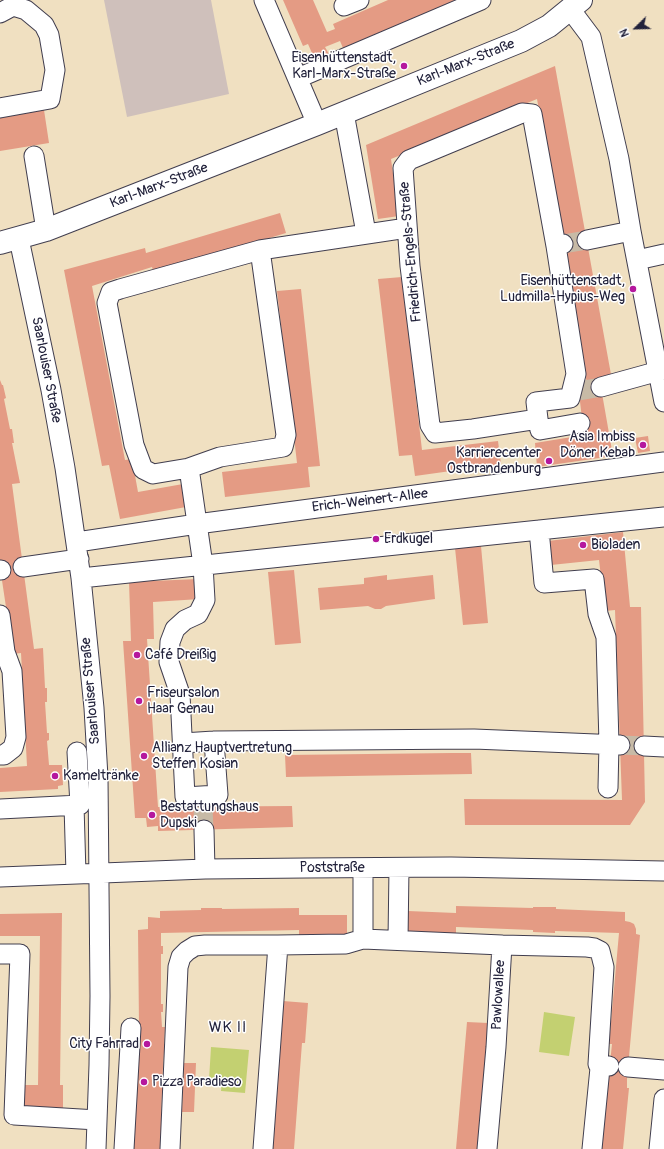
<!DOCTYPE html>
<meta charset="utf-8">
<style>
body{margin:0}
#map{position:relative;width:664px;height:1149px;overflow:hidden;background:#f0e0c1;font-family:Pangolin,sans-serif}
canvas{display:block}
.north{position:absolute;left:616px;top:8px;width:40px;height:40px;-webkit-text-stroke:3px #fff;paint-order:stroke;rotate:247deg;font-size:11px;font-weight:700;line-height:16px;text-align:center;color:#22223b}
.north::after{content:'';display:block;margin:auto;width:14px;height:18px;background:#22223b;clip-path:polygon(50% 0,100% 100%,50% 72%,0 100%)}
</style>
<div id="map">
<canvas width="664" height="1149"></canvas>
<div class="north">N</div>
</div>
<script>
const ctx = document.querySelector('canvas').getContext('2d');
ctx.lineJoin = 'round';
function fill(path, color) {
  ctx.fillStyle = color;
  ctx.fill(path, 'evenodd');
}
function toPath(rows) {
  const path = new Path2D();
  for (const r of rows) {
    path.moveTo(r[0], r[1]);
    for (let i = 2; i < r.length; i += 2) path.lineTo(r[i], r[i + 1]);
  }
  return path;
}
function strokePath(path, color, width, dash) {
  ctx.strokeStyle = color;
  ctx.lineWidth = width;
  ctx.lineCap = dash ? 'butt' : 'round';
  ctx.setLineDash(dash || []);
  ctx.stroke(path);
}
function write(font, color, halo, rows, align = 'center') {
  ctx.font = font + ' Pangolin,sans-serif';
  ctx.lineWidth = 3;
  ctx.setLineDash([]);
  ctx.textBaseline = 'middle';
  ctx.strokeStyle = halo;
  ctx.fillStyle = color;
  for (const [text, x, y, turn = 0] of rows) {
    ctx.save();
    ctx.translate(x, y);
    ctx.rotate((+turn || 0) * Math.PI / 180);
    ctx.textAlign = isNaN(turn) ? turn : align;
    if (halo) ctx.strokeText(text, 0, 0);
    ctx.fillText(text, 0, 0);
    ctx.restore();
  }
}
fill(toPath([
 [104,0,211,0,229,94,127,117]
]), '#cfc0bb');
fill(toPath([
 [544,1012,575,1017,569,1056,539,1052],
 [211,1047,249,1050,245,1093,221,1091,222,1081,209,1080]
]), '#c3d071');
fill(toPath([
 [283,0,313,0,327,32,335,29,333,24,388,0,456,0,343,48,340,41,325,47,329,54,315,60,308,44,303,46],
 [555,66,612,380,600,382,613,456,537,467,535,443,584,435,578,385,587,384,537,99,391,159,399,216,378,219,366,145],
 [44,110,49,143,0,151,0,118],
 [280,213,286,233,154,273,152,267,92,286,125,460,132,459,138,492,183,484,186,507,120,519,109,465,102,466,64,270,145,248,146,253],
 [402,277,422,450,498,441,501,464,415,476,412,455,399,456,378,279],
 [301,289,320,466,308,467,310,487,225,497,222,472,297,463,277,291],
 [0,380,2,385,3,385,6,398,4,399,10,429,12,429,14,443,12,443,20,483,12,484,34,649,43,648,45,688,47,688,47,702,45,702,47,733,49,733,49,740,47,741,49,765,62,765,63,785,58,786,58,789,0,792,0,768,27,766,21,653,13,654,0,567],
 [648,436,650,451,638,453,635,438],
 [623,532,630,607,641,607,645,802,630,825,465,825,464,799,622,800,615,610,605,611,599,560,551,565,548,541],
 [481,546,488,623,463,625,455,548],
 [294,570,301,643,275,645,268,572],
 [387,575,387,580,433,575,435,599,386,606,381,609,375,609,368,606,320,610,318,588,364,584,364,578],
 [198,579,200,599,153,602,154,639,147,639,158,807,292,806,293,827,158,831,158,826,147,827,146,818,135,818,123,641,131,641,129,582],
 [452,753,471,753,472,774,286,777,285,755],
 [456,906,533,908,533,907,556,907,556,909,625,912,625,921,630,922,634,924,636,929,636,934,640,935,627,1079,627,1088,629,1088,623,1149,601,1149,612,1044,609,1044,619,933,555,931,555,933,533,932,533,930,456,927,456,935,407,933,408,911,456,913],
 [201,908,222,908,222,909,299,908,299,915,347,915,347,936,299,937,299,930,161,933,161,946,163,946,163,954,161,954,161,1004,163,1004,163,1012,161,1012,162,1027,165,1027,164,1044,166,1044,166,1052,164,1052,162,1083,164,1083,164,1091,162,1091,161,1122,163,1122,162,1131,161,1130,160,1149,131,1149,139,1026,138,930,148,929,148,917,160,918,160,911,201,910],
 [62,913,60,1085,63,1085,63,1108,22,1107,23,1085,38,1085,40,936,0,936,0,914],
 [283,1001,308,1003,305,1043,302,1043,294,1149,272,1149],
 [467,1022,488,1023,478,1149,456,1149],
 [184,1063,196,1063,194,1112,182,1112]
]), '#e49b84');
strokePath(toPath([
 [563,244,587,240],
 [579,391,601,387],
 [620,745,644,746],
 [203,807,204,830]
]), '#c7baa6', 19, [19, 10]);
const minor = toPath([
 [264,0,317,124],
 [344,6,359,0],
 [570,9,591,37,619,159,631,231,664,402],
 [0,13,13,6,26,10,44,25,49,35,55,70,50,99,0,108],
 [298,78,481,0],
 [344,113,366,233],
 [34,156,46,230],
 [19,239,51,390,65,468,81,578,94,708,98,777,100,996,99,1065,96,1149],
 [587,240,631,231],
 [556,246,576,374,570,398,536,402,538,419,473,429,435,433,430,425,410,266,403,168,409,160,522,113,532,114,556,246,563,244],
 [637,260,664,254],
 [601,387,659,371],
 [538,419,540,430,580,423],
 [189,468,220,457,283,447,286,435,260,250],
 [539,530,544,583,594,579,598,614,606,637,609,744,608,788],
 [77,542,197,524,664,462],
 [23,567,79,559],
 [0,570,1,570],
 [81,578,664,517],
 [0,615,5,652,12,671,16,737,13,748,4,755,0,755],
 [214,741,218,795,185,797,180,694,169,662,170,642,175,629,185,620,198,614,205,600,203,565,189,468,153,474,143,469,134,445,107,303,111,292,120,289,260,250,407,228],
 [183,743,214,741,474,739,620,745],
 [644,746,664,747],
 [74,805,76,874],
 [0,809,80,805,77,752],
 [204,830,205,869],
 [0,877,205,869,306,868,451,867,664,871],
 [363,939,363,868],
 [398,940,399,868],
 [502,945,587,947,594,948,600,951,604,967,598,1064],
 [0,954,20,954,14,1115,97,1120],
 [628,1067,664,1070],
 [124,1149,131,1028],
 [170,1149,178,967,181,957,187,951,195,946,205,945,278,945],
 [263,1149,278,945,346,944,363,939,502,945,496,1047,487,1149],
 [592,1149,600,1068,598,1064,609,1066],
 [659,1149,664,1099]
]);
const major = toPath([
 [0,243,46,230,317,124,521,41,549,26,581,0]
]);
strokePath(minor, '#413e4f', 21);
strokePath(major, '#413e4f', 24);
strokePath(minor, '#fff', 19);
strokePath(major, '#fff', 22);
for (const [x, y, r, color] of [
 [404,66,4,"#b5179e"],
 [633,289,4,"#b5179e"],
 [643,445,4,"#b5179e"],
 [549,461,4,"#b5179e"],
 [376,539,4,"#b5179e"],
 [583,545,4,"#b5179e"],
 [137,655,4,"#b5179e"],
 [139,701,4,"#b5179e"],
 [144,756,4,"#b5179e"],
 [55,776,4,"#b5179e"],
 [152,815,4,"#b5179e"],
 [147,1044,4,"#b5179e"],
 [144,1082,4,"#b5179e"]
]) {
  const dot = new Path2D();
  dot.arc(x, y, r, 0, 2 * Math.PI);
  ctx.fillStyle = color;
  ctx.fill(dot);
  strokePath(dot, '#fff', 1.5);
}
write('14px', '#22223b', '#fff', [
 ["Eisenhüttenstadt,",396,58,"right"],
 ["Karl-Marx-Straße",396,74,"right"],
 ["Eisenhüttenstadt,",625,281,"right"],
 ["Ludmilla-Hypius-Weg",625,297,"right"],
 ["Asia Imbiss",635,437,"right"],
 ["Döner Kebab",635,453,"right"],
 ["Karrierecenter",541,453,"right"],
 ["Ostbrandenburg",541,469,"right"],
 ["Erdkugel",384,539],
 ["Bioladen",591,545],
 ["Café Dreißig",145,655],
 ["Friseursalon",147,693],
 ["Haar Genau",147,709],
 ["Allianz Hauptvertretung",152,748],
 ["Steffen Kosian",152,764],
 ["Kameltränke",63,776],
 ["Bestattungshaus",160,807],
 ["Dupski",160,823],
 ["City Fahrrad",139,1044,"right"],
 ["Pizza Paradieso",152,1082]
], 'left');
write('14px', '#22223b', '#fff', [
 ["Karl-Marx-Straße",466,63,-22],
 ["Karl-Marx-Straße",159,186,-21],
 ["Friedrich-Engels-Straße",411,252,-95],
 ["Saarlouiser Straße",46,370,79],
 ["Erich-Weinert-Allee",370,501,-7],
 ["Saarlouiser Straße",91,691,-95],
 ["Poststraße",332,868],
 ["Pawlowallee",499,995,-87]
]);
ctx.letterSpacing = '1px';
write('15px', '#22223b', '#fff', [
 ["WK II",228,1028]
]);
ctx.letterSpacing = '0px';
</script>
